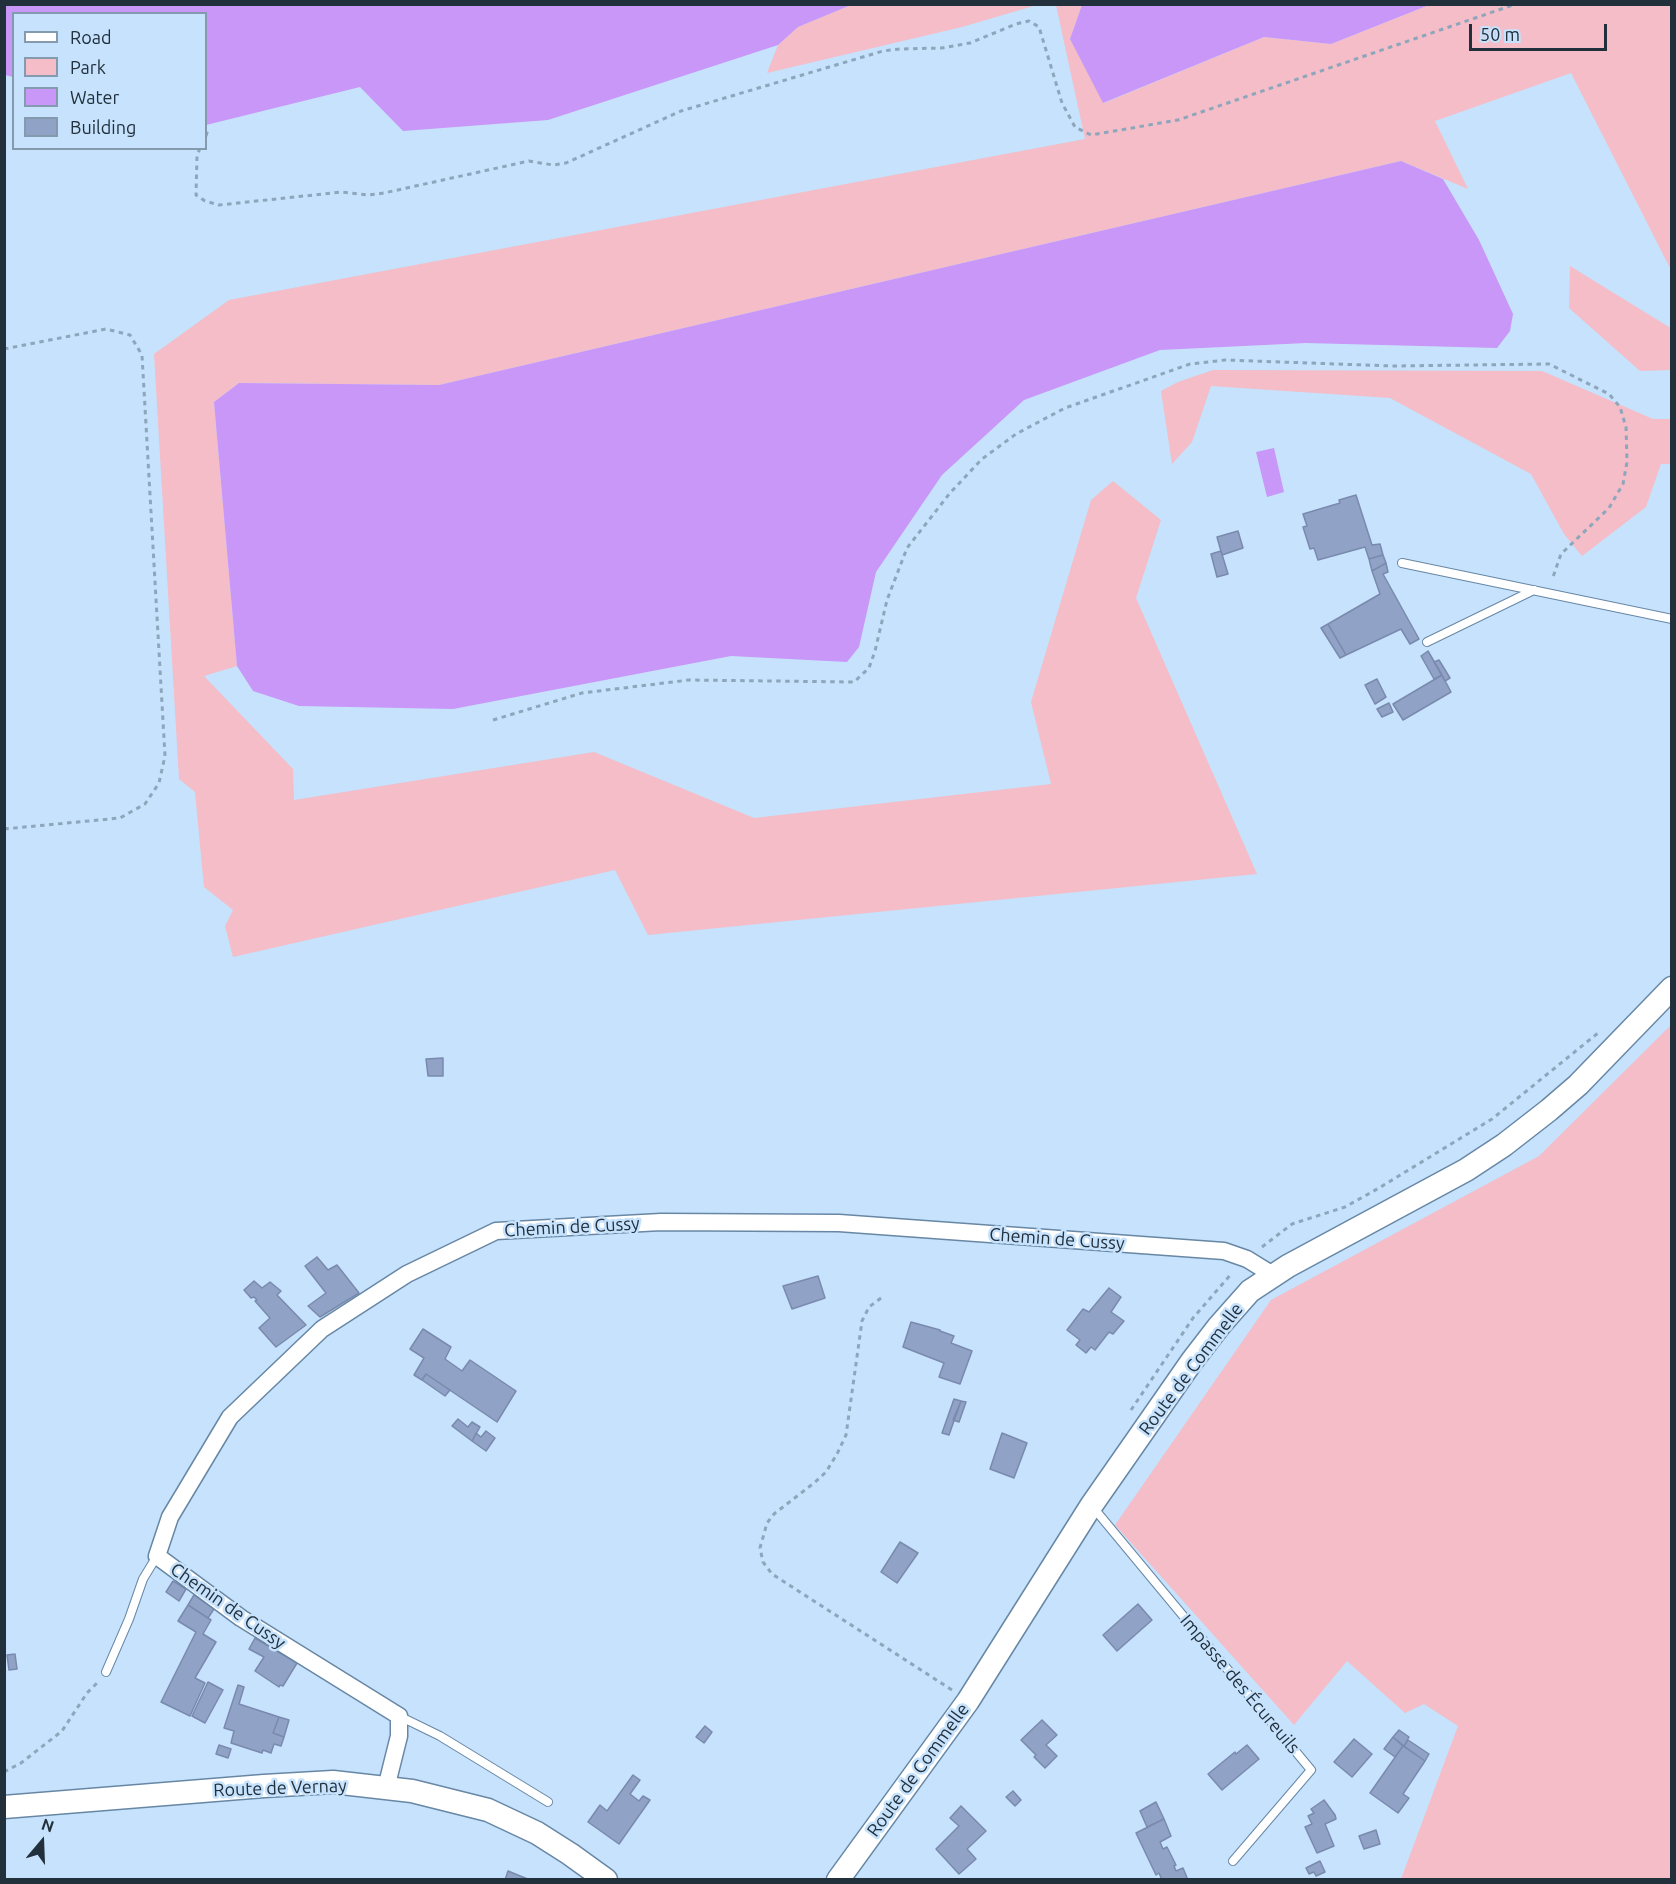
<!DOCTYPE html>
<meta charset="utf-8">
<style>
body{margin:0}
#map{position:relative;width:1676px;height:1884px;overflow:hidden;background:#c6e2fc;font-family:Ubuntu,sans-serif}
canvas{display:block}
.frame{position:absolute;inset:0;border:6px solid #22303c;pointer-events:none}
.legend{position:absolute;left:12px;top:12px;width:195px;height:138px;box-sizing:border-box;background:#c6e2fc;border:2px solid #849baf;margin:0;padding:8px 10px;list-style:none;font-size:18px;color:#22303c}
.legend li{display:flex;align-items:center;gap:12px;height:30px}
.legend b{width:30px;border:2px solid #849baf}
.north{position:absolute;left:12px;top:1812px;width:60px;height:60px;-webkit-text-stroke:4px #c6e2fc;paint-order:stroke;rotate:19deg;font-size:16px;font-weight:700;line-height:24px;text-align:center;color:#22303c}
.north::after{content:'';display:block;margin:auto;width:21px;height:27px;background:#22303c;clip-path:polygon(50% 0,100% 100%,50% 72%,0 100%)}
.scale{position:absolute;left:1469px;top:24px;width:138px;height:27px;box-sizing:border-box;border:3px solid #22303c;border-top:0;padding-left:8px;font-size:18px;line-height:21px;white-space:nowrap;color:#22303c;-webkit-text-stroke:4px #c6e2fc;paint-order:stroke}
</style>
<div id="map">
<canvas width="1676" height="1884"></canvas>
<div class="frame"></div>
<ul class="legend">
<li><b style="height:8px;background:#fff"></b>Road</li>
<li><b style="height:16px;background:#f4bdc7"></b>Park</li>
<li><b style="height:16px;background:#c897f8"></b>Water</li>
<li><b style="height:16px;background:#91a2c7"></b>Building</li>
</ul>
<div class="north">N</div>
<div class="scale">50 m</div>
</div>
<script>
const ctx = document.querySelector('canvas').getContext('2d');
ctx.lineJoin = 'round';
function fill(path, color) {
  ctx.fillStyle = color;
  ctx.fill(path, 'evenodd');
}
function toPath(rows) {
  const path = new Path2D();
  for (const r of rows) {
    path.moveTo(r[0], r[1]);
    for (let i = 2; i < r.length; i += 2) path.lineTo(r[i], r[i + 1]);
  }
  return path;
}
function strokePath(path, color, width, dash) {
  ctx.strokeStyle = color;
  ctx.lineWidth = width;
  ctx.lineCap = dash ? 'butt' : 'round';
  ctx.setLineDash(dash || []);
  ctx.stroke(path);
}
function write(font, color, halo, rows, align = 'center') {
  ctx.font = font + ' Ubuntu,sans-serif';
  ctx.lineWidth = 5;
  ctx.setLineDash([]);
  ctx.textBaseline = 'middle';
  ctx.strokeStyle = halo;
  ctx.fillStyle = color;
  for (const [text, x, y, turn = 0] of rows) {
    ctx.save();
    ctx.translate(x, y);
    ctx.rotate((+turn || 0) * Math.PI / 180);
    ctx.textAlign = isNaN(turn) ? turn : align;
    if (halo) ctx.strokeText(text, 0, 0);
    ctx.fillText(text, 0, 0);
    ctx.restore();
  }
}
fill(toPath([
 [851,5,1037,5,962,27,767,73,778,45,798,27],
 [1056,5,1082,5,1070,39,1104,103,1264,37,1331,44,1429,5,1671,5,1671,270,1571,73,1435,121,1468,189,1401,161,439,385,239,383,214,402,237,666,204,676,293,769,294,800,594,752,754,818,1051,784,1031,702,1091,500,1113,481,1161,520,1136,598,1257,874,648,935,615,870,233,957,225,926,233,910,204,887,195,792,179,779,154,354,229,300,1085,139],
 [1570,266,1669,327,1671,327,1671,370,1640,371,1569,308],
 [1213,370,1542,371,1653,419,1671,419,1671,464,1661,464,1646,507,1582,556,1564,534,1531,474,1390,398,1211,386,1192,442,1172,464,1161,391,1178,382],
 [1671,1025,1671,1879,1401,1879,1458,1726,1424,1704,1405,1713,1347,1661,1294,1725,1115,1525,1271,1300,1539,1156]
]), '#f4bdc7');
fill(toPath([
 [5,4,851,4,851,5,798,27,778,45,548,120,403,131,360,87,206,125,206,14,14,14,13,77,5,75],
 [1082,5,1082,4,1429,5,1331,44,1264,37,1103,103,1070,39],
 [1401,161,1443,179,1479,240,1513,314,1510,331,1497,348,1306,343,1160,350,1024,400,942,475,876,572,859,647,847,662,731,656,453,709,299,706,253,691,237,666,214,402,239,383,439,385],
 [1274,448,1284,492,1267,497,1256,452]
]), '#c897f8');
const building = toPath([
 [1356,495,1372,545,1380,544,1383,555,1369,559,1365,547,1318,560,1314,548,1310,549,1303,527,1307,526,1303,514,1340,503,1339,500,1356,495],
 [1238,531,1243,548,1222,555,1217,537,1238,531],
 [1221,551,1228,574,1217,577,1211,554,1221,551],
 [1383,555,1386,563,1372,571,1369,559,1383,555],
 [1386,563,1388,572,1383,574,1419,639,1410,644,1401,629,1346,655,1328,624,1380,594,1372,571,1386,563],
 [1328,624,1346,655,1340,658,1321,628,1328,624],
 [1428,651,1442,675,1434,679,1421,656,1428,651],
 [1439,660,1450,678,1445,681,1434,662,1439,660],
 [1442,675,1451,692,1403,720,1393,704,1442,675],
 [1377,679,1386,697,1375,704,1365,685,1377,679],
 [1389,703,1393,712,1382,717,1377,709,1389,703],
 [443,1058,443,1076,428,1076,426,1059,443,1058],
 [317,1257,328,1270,337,1265,359,1293,320,1317,308,1306,326,1293,305,1266,317,1257],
 [818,1276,825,1298,792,1309,783,1286,818,1276],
 [254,1281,262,1288,270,1282,281,1291,277,1295,306,1325,276,1347,259,1328,270,1318,255,1301,257,1300,254,1297,251,1298,244,1290,254,1281],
 [1109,1288,1121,1297,1111,1312,1124,1321,1113,1334,1109,1332,1095,1350,1091,1347,1086,1353,1076,1345,1080,1340,1067,1330,1083,1309,1089,1312,1109,1288],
 [911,1322,940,1330,940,1331,954,1336,951,1343,972,1351,960,1384,939,1377,944,1363,903,1347,911,1322],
 [423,1329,451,1347,445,1359,462,1371,470,1360,516,1391,497,1422,426,1374,422,1380,414,1375,424,1358,410,1349,423,1329],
 [426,1374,450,1390,445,1396,422,1380,426,1374],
 [954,1399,961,1401,949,1435,942,1433,954,1399],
 [961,1401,966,1402,959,1422,953,1420,961,1401],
 [458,1419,468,1427,472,1422,480,1427,472,1441,452,1426,458,1419],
 [486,1431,495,1438,486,1451,472,1441,476,1433,481,1437,486,1431],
 [1002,1433,1027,1443,1014,1478,990,1469,1002,1433],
 [900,1542,918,1553,897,1583,881,1572,900,1542],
 [173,1581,186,1589,179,1601,166,1592,173,1581],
 [194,1595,214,1609,208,1618,188,1605,194,1595],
 [1138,1604,1152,1620,1117,1651,1103,1635,1138,1604],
 [188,1605,211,1620,203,1634,216,1642,195,1678,205,1683,190,1716,161,1702,196,1632,178,1621,188,1605],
 [255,1638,297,1663,283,1686,280,1685,279,1687,255,1671,264,1657,249,1649,255,1638],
 [15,1654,17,1669,9,1670,7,1655,15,1654],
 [208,1682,223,1690,205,1723,192,1716,208,1682],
 [238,1685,244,1687,239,1704,279,1717,273,1733,284,1737,281,1746,274,1744,271,1753,263,1750,262,1753,231,1743,234,1731,224,1728,238,1685],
 [279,1717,289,1720,284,1737,273,1733,279,1717],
 [1042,1720,1057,1735,1046,1745,1057,1756,1045,1768,1034,1757,1036,1755,1021,1740,1042,1720],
 [705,1726,712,1732,704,1743,696,1737,705,1726],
 [1399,1730,1409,1737,1404,1746,1393,1737,1399,1730],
 [1393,1737,1403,1746,1395,1757,1384,1749,1393,1737],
 [1354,1739,1372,1754,1352,1777,1334,1762,1354,1739],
 [1408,1740,1429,1754,1425,1761,1404,1746,1408,1740],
 [219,1745,231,1749,228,1758,216,1754,219,1745],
 [1247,1745,1259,1759,1222,1790,1208,1774,1235,1752,1236,1754,1247,1745],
 [1403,1746,1425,1761,1403,1794,1409,1798,1398,1813,1370,1793,1403,1746],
 [633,1775,640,1780,630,1794,639,1801,643,1796,650,1800,619,1844,588,1822,600,1805,607,1811,633,1775],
 [1013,1791,1021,1800,1015,1806,1006,1797,1013,1791],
 [1324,1800,1335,1815,1336,1819,1325,1824,1334,1846,1317,1853,1305,1827,1312,1824,1308,1816,1314,1813,1311,1809,1324,1800],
 [1156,1802,1164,1819,1147,1827,1140,1811,1156,1802],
 [961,1806,986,1831,967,1849,976,1859,959,1874,936,1849,959,1826,950,1818,961,1806],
 [1164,1819,1171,1836,1160,1842,1163,1849,1167,1847,1176,1865,1174,1866,1176,1871,1183,1868,1188,1880,1162,1880,1159,1873,1156,1875,1136,1833,1164,1819],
 [1376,1830,1380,1844,1364,1849,1359,1836,1376,1830],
 [1320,1861,1325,1872,1316,1876,1314,1872,1309,1874,1306,1868,1320,1861],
 [508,1871,530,1880,505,1880,508,1871]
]);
fill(building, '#91a2c7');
strokePath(building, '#7a8aae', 1.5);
const lane = toPath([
 [1402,563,1672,619],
 [1427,642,1534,590],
 [1092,1506,1311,1770,1233,1861],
 [106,1672,129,1619,143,1579,157,1556],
 [399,1716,440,1736,548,1802]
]);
const street = toPath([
 [386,1788,399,1736,399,1716,241,1618,157,1556,170,1517,230,1417,322,1329,407,1274,496,1231,661,1222,839,1223,1224,1251,1247,1259,1273,1275]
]);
const secondary = toPath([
 [4,1807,264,1786,333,1782,412,1791,488,1810,537,1833,570,1854,606,1880],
 [838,1880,968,1701,1091,1506,1192,1361,1219,1326,1250,1291,1288,1266,1466,1170,1504,1145,1549,1110,1578,1085,1672,988]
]);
strokePath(lane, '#6787a5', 10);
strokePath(street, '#6787a5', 19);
strokePath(secondary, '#6787a5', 25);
strokePath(toPath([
 [206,136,208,129],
 [200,148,197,156,196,195,205,201,219,205,342,192,369,195,384,193,529,161,553,165,566,163,681,111,883,51,900,49,942,48,970,43,1016,24,1029,21,1039,27,1062,103,1075,127,1091,135,1178,120,1516,4],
 [4,349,106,329,130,335,142,355,165,756,159,783,145,804,120,818,4,829],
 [493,720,582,693,689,680,854,682,869,668,875,651,887,600,907,548,950,493,982,459,1016,434,1065,408,1190,364,1225,360,1393,366,1549,364,1609,394,1620,407,1626,427,1627,462,1623,484,1609,508,1561,554,1552,580],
 [1262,1247,1292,1224,1345,1207,1379,1188,1492,1119,1598,1033],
 [881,1298,869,1307,862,1321,846,1435,837,1454,826,1472,814,1483,774,1514,767,1523,760,1548,763,1562,772,1574,952,1690],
 [1131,1410,1193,1318,1232,1273],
 [4,1772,21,1763,62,1731,87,1693,99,1681]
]), '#8ea6bb', 3, [4.5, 4.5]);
strokePath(lane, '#fff', 8);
strokePath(street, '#fff', 16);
strokePath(secondary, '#fff', 22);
write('18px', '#22303c', '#c6e2fc', [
 ["Chemin de Cussy",572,1227,-3],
 ["Chemin de Cussy",1057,1239,4],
 ["Route de Commelle",1191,1369,-53],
 ["Chemin de Cussy",228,1606,35],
 ["Impasse des Écureuils",1240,1684,50],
 ["Route de Commelle",918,1770,-54],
 ["Route de Vernay",280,1788,-2]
]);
</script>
